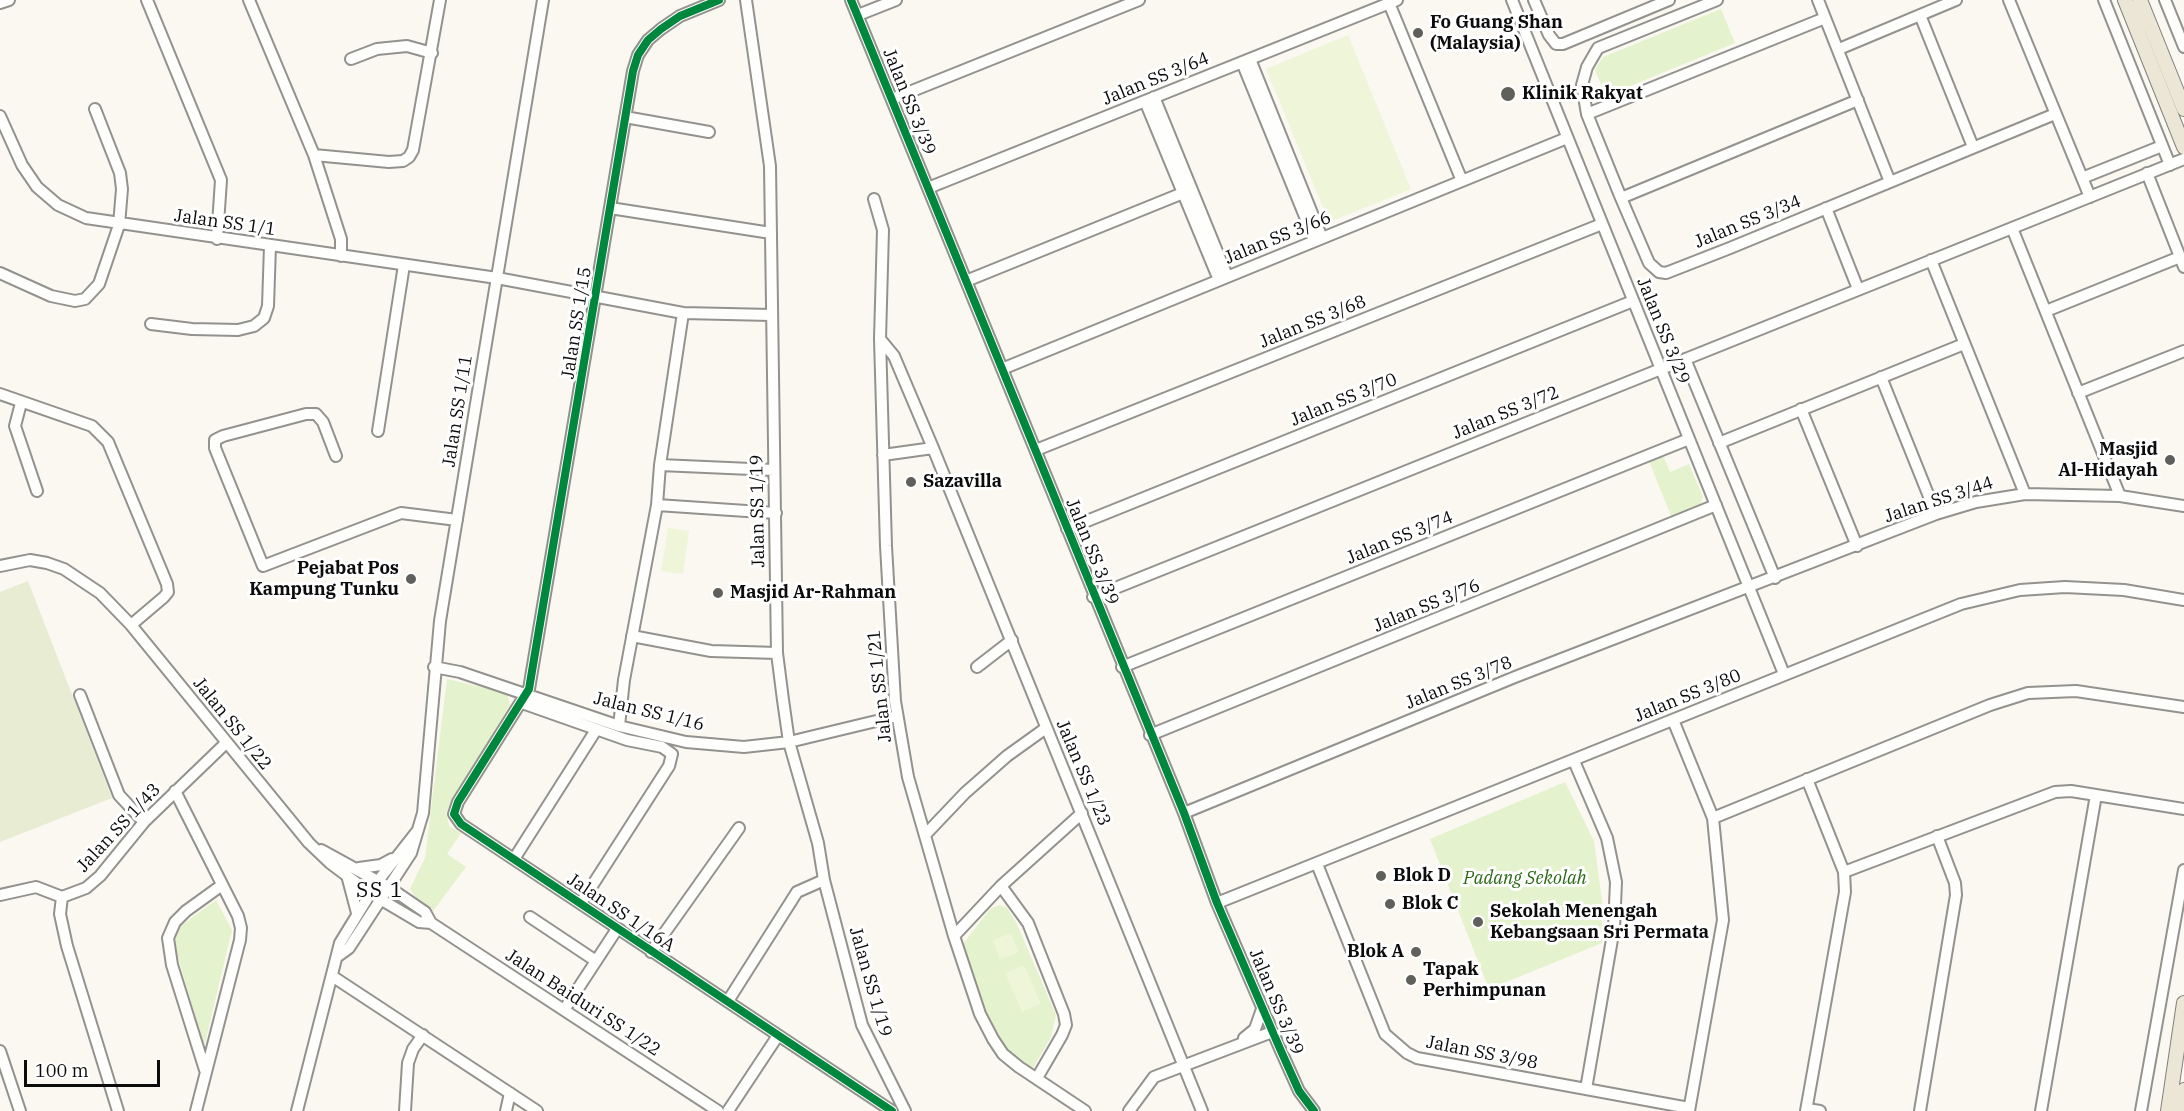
<!DOCTYPE html>
<style>
body{margin:0}
#map{position:relative;width:2184px;height:1111px;overflow:hidden;background:#faf8f0;font-family:"IBM Plex Serif",serif}
canvas{display:block}
.scale{position:absolute;left:24px;top:1060px;width:136px;height:27px;box-sizing:border-box;border:3px solid #0c0c0c;border-top:0;padding-left:8px;font-size:18px;line-height:21px;white-space:nowrap;color:#0c0c0c;-webkit-text-stroke:4px #fff;paint-order:stroke}
</style>
<div id="map">
<canvas width="2184" height="1111"></canvas>
<div class="scale">100 m</div>
</div>
<script>
const ctx = document.querySelector('canvas').getContext('2d');
ctx.lineJoin = 'round';
function fill(path, color) {
  ctx.fillStyle = color;
  ctx.fill(path, 'evenodd');
}
function toPath(rows) {
  const path = new Path2D();
  for (const r of rows) {
    path.moveTo(r[0], r[1]);
    for (let i = 2; i < r.length; i += 2) path.lineTo(r[i], r[i + 1]);
  }
  return path;
}
function strokePath(path, color, width, dash) {
  ctx.strokeStyle = color;
  ctx.lineWidth = width;
  ctx.lineCap = dash ? 'butt' : 'round';
  ctx.setLineDash(dash || []);
  ctx.stroke(path);
}
function write(font, color, halo, rows, align = 'center') {
  ctx.font = font + ' "IBM Plex Serif",serif';
  ctx.lineWidth = 6;
  ctx.setLineDash([]);
  ctx.textBaseline = 'middle';
  ctx.strokeStyle = halo;
  ctx.fillStyle = color;
  for (const [text, x, y, turn = 0] of rows) {
    ctx.save();
    ctx.translate(x, y);
    ctx.rotate((+turn || 0) * Math.PI / 180);
    ctx.textAlign = isNaN(turn) ? turn : align;
    if (halo) ctx.strokeText(text, 0, 0);
    ctx.fillText(text, 0, 0);
    ctx.restore();
  }
}
fill(toPath([
 [1721,9,1735,43,1606,96,1595,70,1603,57],
 [1663,456,1670,472,1689,464,1703,497,1700,505,1671,516,1649,461],
 [447,679,507,693,510,705,446,812,449,826,461,833,447,854,466,867,433,911,416,898,410,889,425,858],
 [1565,782,1594,841,1602,901,1602,943,1489,989,1430,839],
 [216,900,232,930,204,1047,171,933],
 [999,905,1007,908,1016,922,1056,1015,1051,1037,1032,1070,1008,1054,985,1014,963,944,990,909]
]), '#e4f2cd');
fill(toPath([
 [28,581,112,798,0,842,0,592]
]), '#e7ecd2');
fill(toPath([
 [1348,35,1411,189,1329,222,1266,69],
 [668,528,689,531,683,574,661,571],
 [1011,933,1019,952,1000,960,993,940],
 [1024,965,1041,1004,1022,1012,1005,973]
]), '#eef5d8');
const minor = toPath([
 [147,0,221,180,217,239],
 [249,0,314,155,341,239,341,256],
 [719,0,680,16,661,29,648,40,638,55,633,71,529,689,458,802,454,814,461,824,892,1111],
 [746,0,770,166,777,653,783,700,789,742,818,843,824,880,862,1025,905,1111],
 [851,0,1184,813,1217,903,1281,1051,1299,1091,1314,1111],
 [1512,0,1784,674],
 [1534,0,1549,35,1556,44,1563,44,1669,0],
 [1717,0,1598,48,1587,67,1582,85,1587,114,1621,198,1649,263,1659,272,1666,273,1730,248,2055,114],
 [1818,0,1890,182],
 [2009,0,2090,197],
 [2104,0,2170,165],
 [2165,0,2184,47],
 [0,3,9,0],
 [1389,3,1462,181],
 [858,15,896,0],
 [1920,15,1973,147],
 [1839,49,1956,0],
 [351,59,377,49,407,46,432,53],
 [1250,59,1322,238],
 [1242,62,1315,241],
 [1154,97,1227,276],
 [892,99,1139,0],
 [1145,101,1219,280],
 [1587,114,1825,18],
 [0,116,22,165,37,187,58,205,86,218,497,278,683,313,771,315],
 [625,117,709,132],
 [314,155,389,162,403,161,409,157,413,150,440,0],
 [2147,173,2184,267],
 [2082,178,2162,146],
 [928,188,1397,0],
 [1621,198,1858,100],
 [874,199,883,230,880,339,886,546,895,701,908,777,954,936,980,1014,993,1039,1003,1054,1019,1067,1085,1111],
 [610,208,771,233],
 [1826,208,1858,289],
 [2012,228,2120,496],
 [1931,260,2025,494],
 [0,273,51,296,75,301,85,299,99,284,119,225,122,189,120,173,95,109],
 [966,281,1183,193],
 [2046,311,2180,257],
 [151,324,192,329,238,330,254,326,264,318,268,306,270,246],
 [880,339,894,356,933,448,1202,1111],
 [1685,359,1775,578],
 [1002,369,1567,138],
 [1881,377,1936,514],
 [2078,393,2184,351],
 [0,394,92,426,108,442,167,584,168,592,164,597,131,625],
 [21,403,15,426,37,491],
 [1801,409,1857,546],
 [378,431,404,265],
 [1719,443,1964,344],
 [1036,450,1602,224],
 [883,455,933,448],
 [336,456,323,422,316,414,306,414,223,436,215,440,215,448,263,566,401,513,457,520],
 [660,465,774,470],
 [657,505,776,513],
 [1067,529,1633,301],
 [0,566,30,560,47,563,64,569,100,593,131,625,309,843,330,863,370,893,419,922,431,923],
 [1093,597,2184,159],
 [632,636,711,651,777,653],
 [434,667,460,672,619,726,686,742,744,747,789,742,897,716],
 [977,667,1012,640],
 [1122,667,1689,439],
 [80,695,119,795,144,822],
 [522,703,627,740,662,747,672,754,669,766,581,903],
 [1673,720,1713,818,1723,920,1689,1111],
 [619,726,624,680,657,505,660,465,683,313],
 [1150,735,1716,505],
 [1574,761,1607,838,1616,882,1614,928,1586,1089],
 [175,791,238,916,241,928,240,940,196,1111],
 [1184,813,1515,677,1936,514,1976,502,2025,494,2120,496,2184,506],
 [1713,818,1990,705,2028,693,2076,691,2184,707],
 [925,835,965,793,1007,756,1046,728],
 [321,850,390,888,425,912,431,923,718,1111],
 [514,859,596,730],
 [1317,864,1385,1034,1407,1053,1417,1058,1689,1108],
 [359,868,381,865,392,859],
 [1844,872,2055,792,2071,791,2184,809],
 [348,879,357,913],
 [1001,886,1028,923,1064,1014,1066,1025,1062,1035,1037,1078],
 [0,895,36,887,62,897],
 [62,897,86,888,100,876,144,822,226,743],
 [62,897,60,914,67,946,118,1111],
 [1217,903,1961,604,2020,590,2065,587,2124,590,2184,600],
 [530,917,596,961],
 [954,936,1001,886,1082,813],
 [651,952,739,828],
 [338,956,349,948,411,853,423,813,440,621,543,0],
 [332,976,537,1111],
 [728,1001,797,892,824,880],
 [564,1010,617,929],
 [1244,1038,1255,1029,1262,1009],
 [0,1051,20,1111],
 [205,1070,172,965,168,938,175,922,186,911,222,885],
 [1807,1109,1820,1111],
 [297,1111,340,943,378,881,418,830],
 [405,1111,408,1063,413,1049,423,1035],
 [506,1111,510,1093],
 [728,1111,777,1037],
 [1129,1111,1154,1077,1272,1032],
 [1806,1111,1845,892,1844,872,1807,779],
 [1920,1111,1956,895,1955,883,1937,836],
 [2041,1111,2096,795],
 [2141,1111,2184,870]
]);
const major = toPath([
 [2125,0,2184,147],
 [2140,0,2184,109],
 [2168,1111,2184,1003],
 [2181,1111,2184,1090]
]);
strokePath(minor, '#93928f', 14);
strokePath(major, '#80807c', 16);
strokePath(minor, '#fefefd', 10);
strokePath(major, '#ece6d6', 14);
strokePath(toPath([
 [719,0,680,16,661,29,648,40,638,55,633,71,529,689,458,802,454,814,461,824,892,1111],
 [851,0,1184,813,1217,903,1281,1051,1299,1091,1314,1111]
]), '#00873e', 8);
for (const [x, y, r, color] of [
 [1418,33,6,"#5f5f5c"],
 [1508,94,8,"#5f5f5c"],
 [2170,460,6,"#5f5f5c"],
 [911,482,6,"#5f5f5c"],
 [411,579,6,"#5f5f5c"],
 [718,593,6,"#5f5f5c"],
 [1381,876,6,"#5f5f5c"],
 [1390,904,6,"#5f5f5c"],
 [1478,922,6,"#5f5f5c"],
 [1416,952,6,"#5f5f5c"],
 [1411,980,6,"#5f5f5c"]
]) {
  const dot = new Path2D();
  dot.arc(x, y, r, 0, 2 * Math.PI);
  ctx.fillStyle = color;
  ctx.fill(dot);
  strokePath(dot, '#fff', 2);
}
write('bold 18px', '#0c0c0c', '#fff', [
 ["Fo Guang Shan",1430,23],
 ["(Malaysia)",1430,44],
 ["Klinik Rakyat",1522,94],
 ["Masjid",2158,450,"right"],
 ["Al-Hidayah",2158,471,"right"],
 ["Sazavilla",923,482],
 ["Pejabat Pos",399,569,"right"],
 ["Kampung Tunku",399,590,"right"],
 ["Masjid Ar-Rahman",730,593],
 ["Blok D",1393,876],
 ["Blok C",1402,904],
 ["Sekolah Menengah",1490,912],
 ["Kebangsaan Sri Permata",1490,933],
 ["Blok A",1404,952,"right"],
 ["Tapak",1423,970],
 ["Perhimpunan",1423,991]
], 'left');
write('18px', '#0c0c0c', '#fff', [
 ["Jalan SS 3/64",1156,79,-22],
 ["Jalan SS 3/39",909,102,68],
 ["Jalan SS 3/34",1748,222,-22],
 ["Jalan SS 1/1",225,223,8],
 ["Jalan SS 3/66",1278,238,-22],
 ["Jalan SS 3/68",1313,322,-22],
 ["Jalan SS 1/15",577,323,-81],
 ["Jalan SS 3/29",1663,331,68],
 ["Jalan SS 3/70",1344,400,-22],
 ["Jalan SS 1/11",458,411,-81],
 ["Jalan SS 3/72",1506,413,-22],
 ["Jalan SS 3/44",1939,500,-18],
 ["Jalan SS 1/19",758,511,-91],
 ["Jalan SS 3/74",1400,538,-22],
 ["Jalan SS 3/39",1092,552,68],
 ["Jalan SS 3/76",1427,606,-22],
 ["Jalan SS 3/78",1459,683,-22],
 ["Jalan SS 1/21",880,686,-96],
 ["Jalan SS 3/80",1688,696,-22],
 ["Jalan SS 1/16",649,712,14],
 ["Jalan SS 1/22",232,724,51],
 ["Jalan SS 1/23",1083,773,67],
 ["Jalan SS 1/43",119,828,-47],
 ["Jalan SS 1/16A",621,913,34],
 ["Jalan SS 1/19",870,982,74],
 ["Jalan SS 3/39",1276,1002,67],
 ["Jalan Baiduri SS 1/22",583,1003,33],
 ["Jalan SS 3/98",1482,1053,11]
]);
write('italic 18px', '#2b6917', '#fff', [
 ["Padang Sekolah",1525,879]
]);
ctx.letterSpacing = '1.5px';
write('21px', '#0c0c0c', '#fff', [
 ["SS 1",380,891]
]);
ctx.letterSpacing = '0px';
</script>
